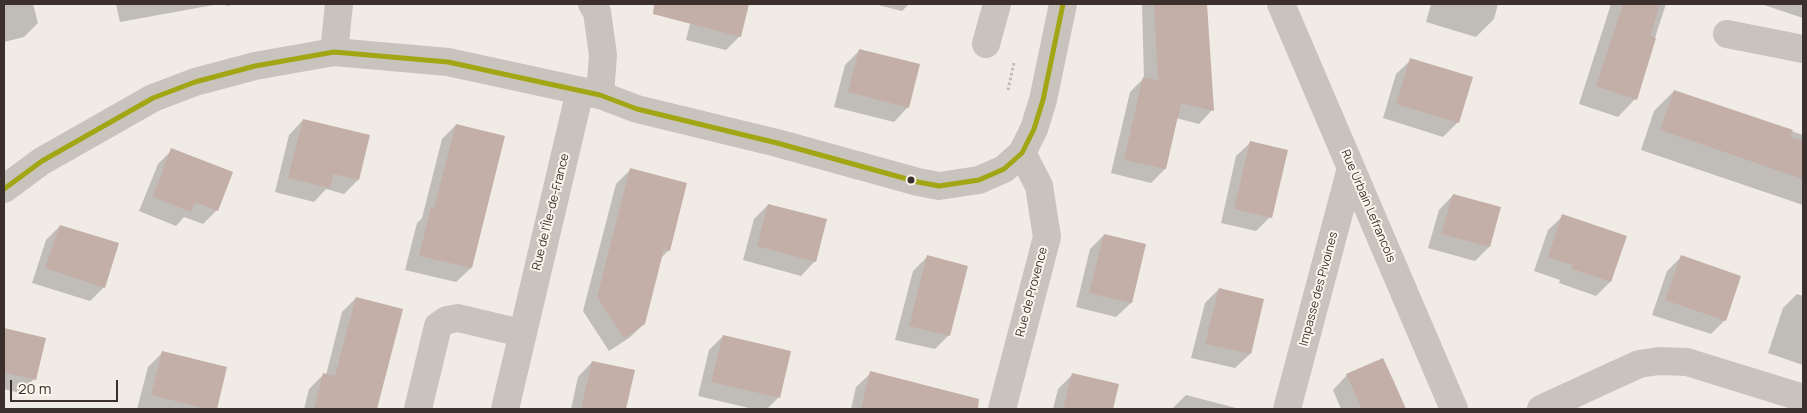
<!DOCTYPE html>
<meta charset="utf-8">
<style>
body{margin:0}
#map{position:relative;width:1807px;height:413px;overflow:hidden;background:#f0ebe5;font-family:Manrope,sans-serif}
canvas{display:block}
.frame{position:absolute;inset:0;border:5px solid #3b302b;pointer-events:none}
.scale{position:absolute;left:10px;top:380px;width:108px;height:22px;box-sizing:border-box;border:2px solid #3b302b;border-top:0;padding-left:6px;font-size:15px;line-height:18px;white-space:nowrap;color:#3b302b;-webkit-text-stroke:4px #fbf5ee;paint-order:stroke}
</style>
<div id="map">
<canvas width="1807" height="413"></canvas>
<div class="frame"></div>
<div class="scale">20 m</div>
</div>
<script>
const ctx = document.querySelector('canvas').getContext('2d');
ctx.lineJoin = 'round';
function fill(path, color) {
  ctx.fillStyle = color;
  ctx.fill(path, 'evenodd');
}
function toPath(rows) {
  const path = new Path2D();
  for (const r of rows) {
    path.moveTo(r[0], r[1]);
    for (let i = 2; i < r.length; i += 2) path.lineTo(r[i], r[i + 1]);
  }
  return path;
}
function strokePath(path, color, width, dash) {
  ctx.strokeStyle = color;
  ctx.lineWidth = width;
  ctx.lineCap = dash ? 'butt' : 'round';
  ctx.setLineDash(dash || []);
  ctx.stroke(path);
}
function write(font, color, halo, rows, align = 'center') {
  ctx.font = font + ' Manrope,sans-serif';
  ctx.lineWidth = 4;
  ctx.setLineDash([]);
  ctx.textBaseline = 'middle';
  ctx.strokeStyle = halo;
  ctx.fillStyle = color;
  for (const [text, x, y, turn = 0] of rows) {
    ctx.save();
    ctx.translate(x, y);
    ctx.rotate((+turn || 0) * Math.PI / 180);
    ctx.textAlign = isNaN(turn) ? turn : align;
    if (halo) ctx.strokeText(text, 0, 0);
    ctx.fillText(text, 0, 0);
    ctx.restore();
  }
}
fill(toPath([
 [4,4,33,4,38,23,24,37,4,42],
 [116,4,219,4,120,22],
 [226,4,240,4,226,6],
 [695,4,748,4,740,36,726,50,686,40],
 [874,4,909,4,902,11],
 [1142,4,1206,4,1212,110,1199,124,1176,118,1165,169,1151,183,1111,173,1130,92,1144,78],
 [1431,4,1498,4,1494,19,1476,37,1426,22],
 [1611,4,1666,4,1635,99,1618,117,1579,104],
 [1761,4,1803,4,1803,18],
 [859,51,908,107,894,122,834,107,845,65],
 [1411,60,1458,122,1443,137,1383,118,1396,74],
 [1674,91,1803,135,1803,205,1641,150,1654,111],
 [303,120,358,180,344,194,326,189,314,202,275,192,289,135],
 [456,125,503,137,471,268,456,282,405,270,417,223,422,218,442,139],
 [1251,142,1270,217,1256,231,1221,223,1236,156],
 [172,150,217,210,203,224,184,217,176,226,139,211,158,164],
 [630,170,669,250,661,258,644,324,629,338,609,351,583,311,616,184],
 [1453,195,1499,208,1489,247,1475,261,1428,248,1439,210],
 [768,205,815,261,801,276,743,260,754,219],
 [1563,216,1625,237,1610,282,1596,296,1559,283,1560,280,1534,271,1548,230],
 [60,226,104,287,90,301,32,283,46,240],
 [1104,235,1145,245,1131,303,1116,317,1076,307,1090,249],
 [927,257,949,335,935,349,895,340,913,271],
 [1681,257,1725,320,1711,334,1652,315,1667,271],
 [1219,289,1263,299,1250,354,1235,368,1191,358,1205,303],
 [1797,294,1803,296,1803,365,1768,353,1783,308],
 [356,298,401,310,376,409,304,409,309,389,324,374,326,375,342,312],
 [4,329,44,338,34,379,20,393,4,389],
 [723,336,790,352,778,398,767,409,753,409,698,396,709,350],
 [162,353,226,368,216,409,137,409,148,367],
 [1383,360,1404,409,1341,409,1333,390,1347,375],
 [592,362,634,371,625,409,571,409,578,377],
 [871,373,935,389,930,409,851,409,856,387],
 [1073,374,1118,385,1112,409,1053,409,1058,389],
 [1186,395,1236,408,1235,409,1172,409]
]), '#0003');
fill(toPath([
 [654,4,749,4,741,37,653,14],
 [1154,4,1207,4,1214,111,1181,103,1166,169,1124,160,1143,77,1158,80],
 [1623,4,1660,4,1650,36,1656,38,1637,100,1596,86],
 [859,49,920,64,909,108,848,92],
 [1410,58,1473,77,1459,123,1396,104],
 [1674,90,1793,130,1790,137,1803,141,1803,179,1660,130],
 [303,119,370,135,359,180,333,174,330,188,288,178],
 [456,124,505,136,472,268,419,256,431,207,434,208],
 [1250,141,1288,150,1272,218,1234,209],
 [171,148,233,172,218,211,195,202,191,212,153,197],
 [630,168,687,183,670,251,664,249,645,324,624,338,597,297],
 [1453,194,1501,207,1490,247,1441,234],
 [768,204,827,219,816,262,757,246],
 [1562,214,1627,236,1611,282,1572,269,1573,265,1548,257],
 [60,225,119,243,105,288,45,268],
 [1104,234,1146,244,1132,303,1089,293],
 [927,255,968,266,950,336,909,326],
 [1681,255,1741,276,1726,321,1665,300],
 [1219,288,1264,299,1251,354,1205,344],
 [356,297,403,309,377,409,314,409,323,373,335,376],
 [4,328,46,338,36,380,4,372],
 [723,335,791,351,780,398,711,382],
 [162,351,227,367,217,409,207,409,151,395],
 [1383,358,1395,384,1406,409,1362,409,1346,374],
 [592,361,635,370,626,409,581,409],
 [870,371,979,399,978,409,861,409],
 [1072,373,1119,384,1113,409,1063,409]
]), '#c3afa7');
strokePath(toPath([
 [1008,90,1014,63]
]), '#c2bbb6', 3, [2.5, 2.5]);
strokePath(toPath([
 [592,4,597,12,603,55,600,95],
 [1281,4,1454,409],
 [1727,34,1803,49],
 [986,44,997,4],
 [334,52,339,4],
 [4,189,42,161,153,98,195,82,255,66,334,52,448,62,600,95,637,109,777,143,918,182,939,186,979,180,1004,169,1022,153,1034,129,1043,100,1063,4],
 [418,409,438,326,447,320,458,318,521,333],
 [505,409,580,91],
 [1002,409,1047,237,1039,186,1022,153],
 [1287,409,1351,168],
 [1541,409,1639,364,1659,361,1687,362,1803,398]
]), '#c9c3be', 28);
strokePath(toPath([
 [4,189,42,161,153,98,195,82,255,66,334,52,448,62,600,95,637,109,777,143,918,182,939,186,979,180,1004,169,1022,153,1034,129,1043,100,1063,4]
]), '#a2a614', 5);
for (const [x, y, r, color] of [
 [911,180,4.5,"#3b302b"]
]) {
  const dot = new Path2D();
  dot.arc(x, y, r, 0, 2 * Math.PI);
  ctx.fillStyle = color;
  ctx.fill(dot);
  strokePath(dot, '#fbf5ee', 2);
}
write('12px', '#3b302b', '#fbf5ee', [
 ["Rue Urbain Lefrancois",1368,206,67],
 ["Rue de l'Île-de-France",551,212,-76],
 ["Impasse des Pivoines",1319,289,-75],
 ["Rue de Provence",1032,292,-75]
]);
</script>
